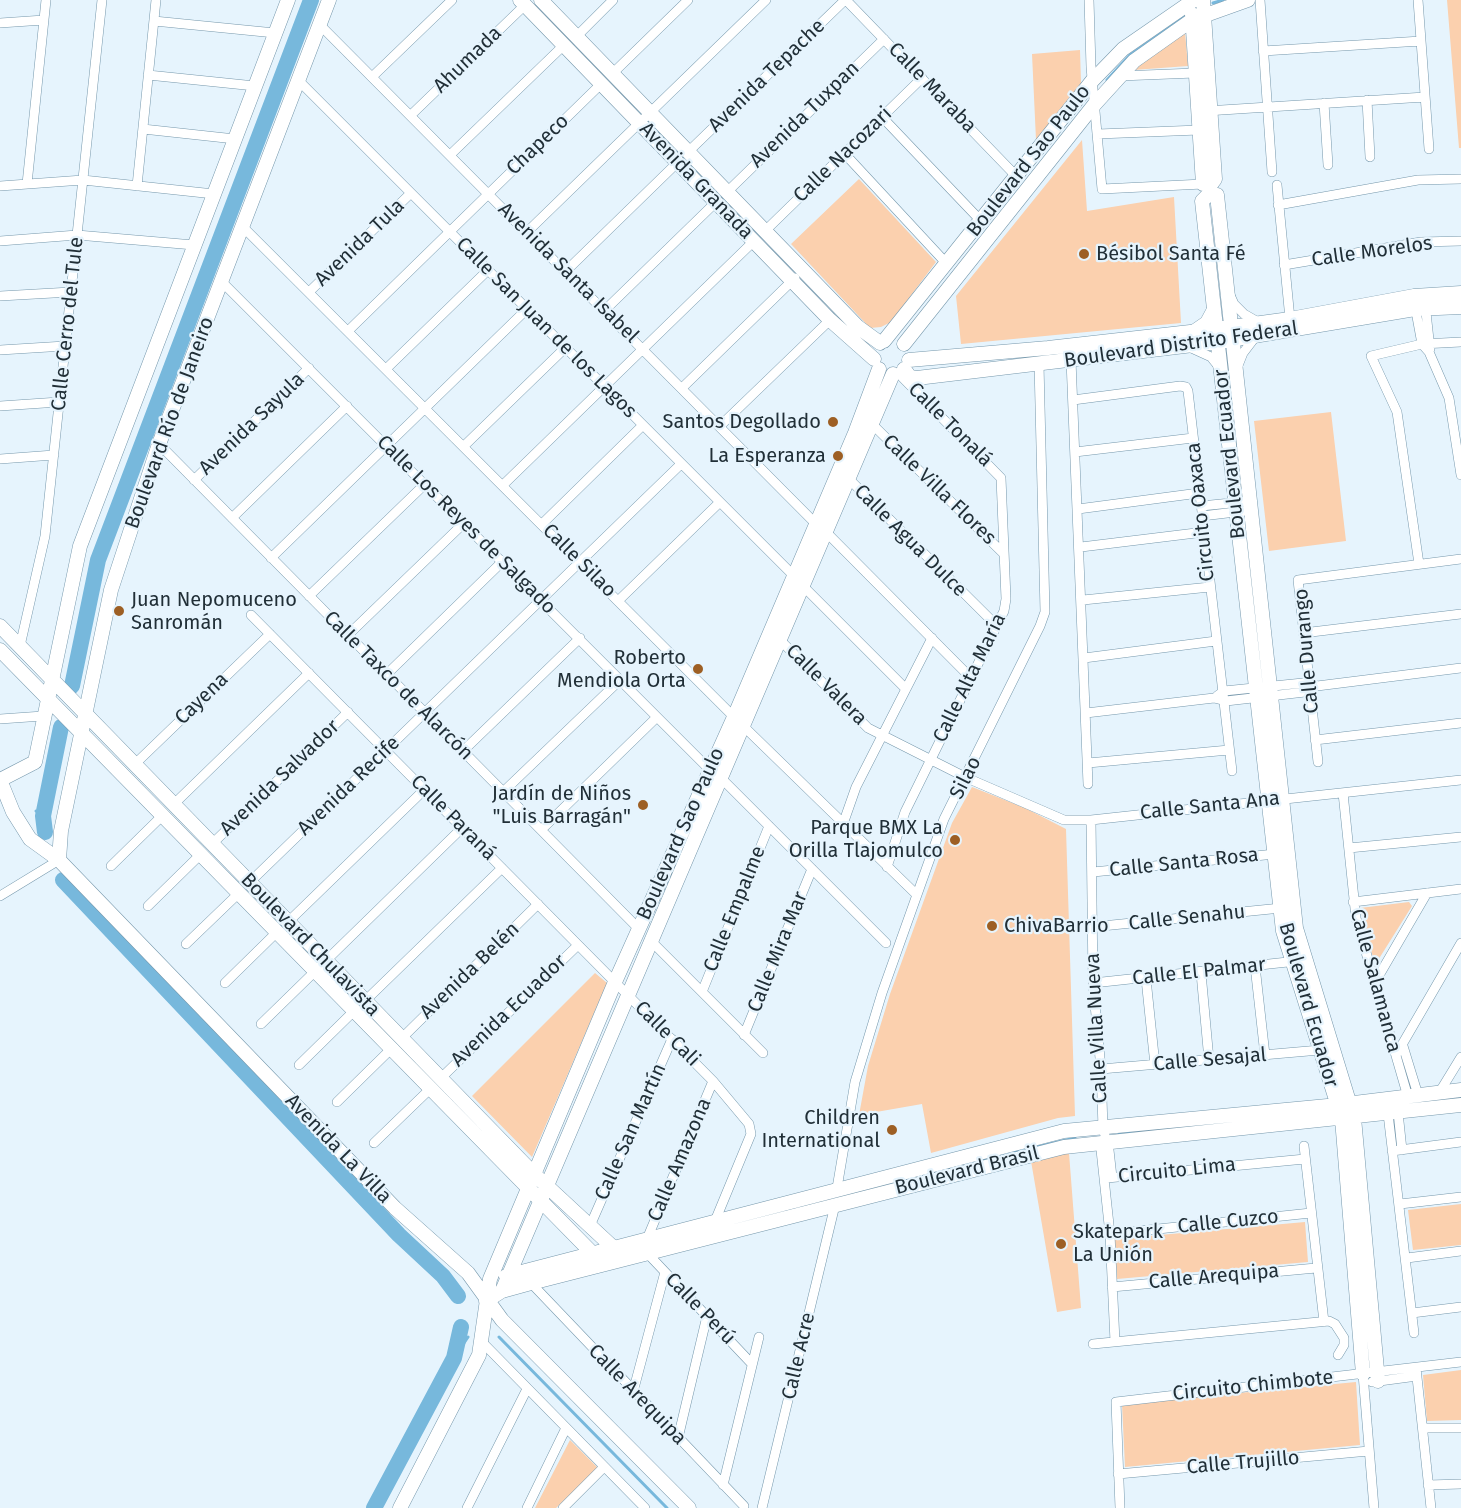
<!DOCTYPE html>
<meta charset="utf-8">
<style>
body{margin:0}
canvas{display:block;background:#e6f4fd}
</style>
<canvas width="1461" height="1508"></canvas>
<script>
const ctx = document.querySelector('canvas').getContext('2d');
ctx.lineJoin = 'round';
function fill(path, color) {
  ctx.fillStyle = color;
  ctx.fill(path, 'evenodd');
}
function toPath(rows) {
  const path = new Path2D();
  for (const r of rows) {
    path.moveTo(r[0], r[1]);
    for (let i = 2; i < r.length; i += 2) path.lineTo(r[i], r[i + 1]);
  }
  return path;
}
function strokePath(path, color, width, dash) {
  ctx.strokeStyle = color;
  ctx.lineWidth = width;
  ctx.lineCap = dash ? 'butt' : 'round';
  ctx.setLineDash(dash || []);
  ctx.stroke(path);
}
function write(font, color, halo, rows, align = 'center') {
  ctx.font = font + ' "Fira Sans",sans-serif';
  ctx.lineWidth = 4.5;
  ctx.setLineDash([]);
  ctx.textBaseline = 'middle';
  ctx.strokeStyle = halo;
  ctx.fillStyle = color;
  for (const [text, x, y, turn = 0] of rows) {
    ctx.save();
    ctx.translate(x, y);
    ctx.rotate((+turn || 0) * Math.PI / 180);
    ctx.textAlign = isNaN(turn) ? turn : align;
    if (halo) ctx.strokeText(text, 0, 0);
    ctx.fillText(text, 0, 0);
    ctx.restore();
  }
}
fill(toPath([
 [1447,0,1461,0,1461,148,1459,148],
 [1185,32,1188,66,1134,70,1161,48],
 [1080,50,1081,83,1036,140,1032,54],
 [1082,140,1087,211,1174,197,1181,323,961,344,956,296],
 [859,179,936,262,891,322,881,327,870,328,791,244],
 [1331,412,1346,541,1269,551,1254,421],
 [972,787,1025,808,1066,829,1075,1116,1058,1118,931,1153,922,1104,859,1115,868,1066,890,994,952,823],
 [1409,902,1412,906,1375,965,1360,908],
 [595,973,607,983,532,1157,472,1096],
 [1069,1153,1081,1308,1057,1312,1031,1161],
 [1461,1204,1461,1245,1413,1250,1408,1210],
 [1305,1222,1308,1262,1117,1279,1115,1239],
 [1461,1370,1461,1420,1427,1421,1423,1375],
 [1356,1382,1360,1445,1125,1467,1122,1404],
 [570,1440,598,1468,556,1508,535,1508]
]), '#fbd0ae');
strokePath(toPath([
 [1213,3,1223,0],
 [1107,80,1130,55,1186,16],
 [36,811,43,816],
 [1119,1134,1167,1129],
 [966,1164,1075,1138],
 [878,1186,940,1171],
 [676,1239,757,1218],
 [499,1337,667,1508],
 [454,1358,468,1337]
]), '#77b8dc', 3);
strokePath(toPath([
 [72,686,98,560,311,0],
 [45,832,43,816,61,727],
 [63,880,399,1235,443,1276,458,1296],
 [374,1508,454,1358,461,1327]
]), '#77b8dc', 16);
const street = toPath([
 [846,0,1017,177],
 [1089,0,1091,67,1102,189,1203,184],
 [1260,0,1272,172],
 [1418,0,1429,149],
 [154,21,275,33],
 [0,23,44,20],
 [320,25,815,523],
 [577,36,613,0],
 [1263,51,1421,41],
 [612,74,688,0],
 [148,75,255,86],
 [1120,76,1195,73],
 [372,77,452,0],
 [298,80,793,575],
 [1367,100,1370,157],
 [1324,103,1328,165],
 [1206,111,1425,97],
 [411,115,525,5],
 [882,117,981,221],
 [143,129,235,139],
 [1098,134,1199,130],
 [688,152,845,0],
 [844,153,947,264],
 [450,155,564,45],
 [27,184,46,0],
 [1277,185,1290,319],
 [0,186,83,180,214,194],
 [137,186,156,0],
 [727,192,884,39],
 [1278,205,1418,180,1461,179],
 [242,226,734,717,917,895],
 [765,231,922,78],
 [527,232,766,0],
 [0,241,77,235,194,245],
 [1284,265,1421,242,1461,241],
 [566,271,678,162],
 [221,281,710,770],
 [309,292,411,193],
 [1230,295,1234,304,1244,314,1258,322],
 [0,296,71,292],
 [1425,303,1430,349],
 [1415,306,1422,344,1429,352,1449,398,1461,475],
 [605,310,716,202],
 [1192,330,1205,321,1212,308],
 [348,331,601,84],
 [1189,347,1211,357,1219,367],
 [0,350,65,346],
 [1071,360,1088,784],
 [1237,368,1243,353,1256,336],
 [386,369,488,270],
 [682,388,795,278],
 [1073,400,1180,386,1186,387,1188,391,1232,771],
 [0,406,59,402],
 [873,425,1004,554],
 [720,426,830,320],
 [159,444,638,928],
 [464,446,565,348],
 [1075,452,1193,438],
 [0,459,54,455],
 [194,480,309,368],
 [850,480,997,626],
 [503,485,754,241],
 [1201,506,1251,501],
 [1078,509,1199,493],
 [1202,516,1252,510],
 [232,518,347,406],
 [542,524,643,425],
 [827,533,971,678],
 [1081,547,1204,532],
 [271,558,527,309],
 [1419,564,1397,412,1371,356,1422,344,1461,342],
 [804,587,906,689],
 [309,596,425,484],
 [619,600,720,502],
 [1083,600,1210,587],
 [251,615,713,1081,749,1124,751,1134,715,1221],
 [1303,633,1461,614],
 [348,635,464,523],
 [781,641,868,728,967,778,1064,820,1091,820,1461,780],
 [20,646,45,536,102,0],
 [1084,658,1216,641],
 [387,674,503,561],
 [1217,696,1224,691,1303,683,1315,685],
 [1086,713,1214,698,1226,701,1305,692,1317,686,1461,668],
 [0,719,43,716],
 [1315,740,1461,723],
 [463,751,580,638],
 [1318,762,1298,580,1461,559],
 [1088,763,1229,750],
 [135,764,270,634],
 [722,779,886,943],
 [503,792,620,680],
 [1343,793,1356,918,1408,1097],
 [174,804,309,673],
 [1091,820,1093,983,1101,1069,1103,1128,1109,1150,1112,1177],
 [843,824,856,787,932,638],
 [541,830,656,718],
 [212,844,348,712],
 [1349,848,1461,837],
 [111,866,162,816],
 [887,867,905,812,1004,611,1006,599,1001,478,902,377],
 [1093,872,1275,854],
 [250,882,681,464],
 [0,896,59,860],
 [1353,902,1461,889],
 [148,906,200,855],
 [288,922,424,790],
 [1092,927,1281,908],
 [652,942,763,1053],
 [186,944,238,894],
 [1255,966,1265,1055],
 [1201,973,1209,1060],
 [1146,979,1155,1065],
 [225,983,276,933],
 [1093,983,1297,961],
 [1374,984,1427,893],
 [702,992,769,826],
 [365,1001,502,868],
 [261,1024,462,828],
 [744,1035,812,869],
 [402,1038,538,904],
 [1403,1046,1418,1095],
 [1396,1055,1461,943],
 [299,1065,353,1012],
 [1101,1069,1320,1050],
 [441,1078,578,945],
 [1439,1093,1461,1057],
 [337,1102,390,1050],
 [1398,1112,1402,1150],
 [1388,1114,1414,1333],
 [1105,1142,1101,1150,1110,1234,1115,1342],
 [374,1143,429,1090],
 [1304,1146,1324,1322],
 [1392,1151,1461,1142],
 [1107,1178,1305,1159],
 [837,1188,855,1082,882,993,944,819,1040,626,1045,612,1039,364],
 [1400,1204,1461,1197],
 [590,1226,672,1039],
 [1110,1234,1311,1213],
 [647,1239,713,1081],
 [648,1254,752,1364],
 [1407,1258,1461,1251],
 [531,1283,744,1506],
 [1112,1287,1316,1268],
 [1412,1313,1461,1307],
 [483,1343,645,1508],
 [1093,1344,1329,1321,1335,1324,1344,1338,1344,1345,1338,1355],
 [1416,1368,1431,1508],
 [1363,1374,1374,1508],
 [1372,1382,1417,1376],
 [633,1392,665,1272],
 [1423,1428,1461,1428],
 [678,1438,707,1316],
 [1118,1474,1369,1451],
 [723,1485,759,1337],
 [1428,1485,1461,1484],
 [467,1508,527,1389],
 [527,1508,566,1428],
 [563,1508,604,1467],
 [762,1508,835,1205],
 [1120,1508,1116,1402,1461,1362]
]);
const secondary = toPath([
 [520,0,830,320,874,359],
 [541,0,858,327,880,343],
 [1192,14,1203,184,1212,183,1215,179,1203,0],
 [884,341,1092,81,1123,49,1194,0],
 [904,344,1094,105,1134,61,1192,20,1248,0],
 [909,360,1048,348,1217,329,1290,319,1414,296,1461,293],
 [904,369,910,377,917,378,1218,342,1415,309,1461,307],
 [0,626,535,1175,617,1251],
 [0,650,597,1258],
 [0,780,13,812,30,839,59,860,395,1208,468,1273,502,1320,689,1508],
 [0,780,35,762,80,546,288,0],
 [59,860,61,831,111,590,159,444,329,0],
 [506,1276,1064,1131,1338,1105,1461,1090],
 [502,1291,893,374],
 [486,1301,502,1291,531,1283,1064,1147,1461,1105],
 [1363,1374,1342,1119,1283,931,1202,201,1210,193,1217,195,1296,928,1354,1118,1378,1381],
 [400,1508,479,1355,490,1279,615,982,734,717,855,433,879,369]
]);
strokePath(street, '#7698ac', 10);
strokePath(secondary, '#7698ac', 15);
strokePath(street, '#fff', 9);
strokePath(secondary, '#fff', 14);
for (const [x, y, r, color] of [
 [1084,254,6,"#9d5f24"],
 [833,422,6,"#9d5f24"],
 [838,456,6,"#9d5f24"],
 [119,611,6,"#9d5f24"],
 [698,669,6,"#9d5f24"],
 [643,805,6,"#9d5f24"],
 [955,840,6,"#9d5f24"],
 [992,926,6,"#9d5f24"],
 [892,1130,6,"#9d5f24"],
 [1061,1244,6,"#9d5f24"]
]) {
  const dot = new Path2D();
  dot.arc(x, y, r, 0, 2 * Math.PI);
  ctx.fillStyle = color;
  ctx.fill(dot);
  strokePath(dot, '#e6f4fd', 2);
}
write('20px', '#212f37', '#e6f4fd', [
 ["Ahumada",468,60,-44],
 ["Avenida Tepache",767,76,-44],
 ["Calle Maraba",932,88,46],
 ["Avenida Tuxpan",805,115,-44],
 ["Chapeco",538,145,-44],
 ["Calle Nacozari",843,155,-44],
 ["Boulevard Sao Paulo",1029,161,-52],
 ["Avenida Granada",696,181,46],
 ["Avenida Tula",360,243,-44],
 ["Calle Morelos",1372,252,-8],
 ["Avenida Santa Isabel",568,273,45],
 ["Calle Cerro del Tule",68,324,-84],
 ["Calle San Juan de los Lagos",546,328,45],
 ["Boulevard Distrito Federal",1181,345,-8],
 ["Boulevard Río de Janeiro",170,423,-70],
 ["Avenida Sayula",252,424,-44],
 ["Calle Tonalá",950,425,45],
 ["Boulevard Ecuador",1230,454,-96],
 ["Calle Villa Flores",939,490,44],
 ["Circuito Oaxaca",1201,512,-96],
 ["Calle Los Reyes de Salgado",466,525,45],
 ["Calle Agua Dulce",910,541,45],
 ["Calle Silao",579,561,45],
 ["Calle Durango",1307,651,-95],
 ["Calle Alta María",970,678,-64],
 ["Calle Valera",826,685,45],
 ["Calle Taxco de Alarcón",398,686,45],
 ["Cayena",202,699,-44],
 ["Avenida Salvador",280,778,-44],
 ["Silao",966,778,-63],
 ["Avenida Recife",349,786,-44],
 ["Calle Santa Ana",1210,806,-6],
 ["Calle Paraná",453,818,45],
 ["Boulevard Sao Paulo",681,834,-66],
 ["Calle Santa Rosa",1184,863,-6],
 ["Calle Empalme",735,909,-68],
 ["Calle Senahu",1187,918,-6],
 ["Boulevard Chulavista",310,945,46],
 ["Calle Mira Mar",778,952,-68],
 ["Avenida Belén",470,971,-44],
 ["Calle El Palmar",1199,972,-6],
 ["Calle Salamanca",1375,981,75],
 ["Boulevard Ecuador",1308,1005,74],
 ["Avenida Ecuador",509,1011,-44],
 ["Calle Villa Nueva",1097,1028,-93],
 ["Calle Cali",667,1034,45],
 ["Calle Sesajal",1210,1060,-5],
 ["Calle San Martín",631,1132,-66],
 ["Avenida La Villa",338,1149,46],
 ["Calle Amazona",680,1160,-67],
 ["Boulevard Brasil",967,1171,-14],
 ["Circuito Lima",1177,1171,-6],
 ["Calle Cuzco",1228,1222,-6],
 ["Calle Arequipa",1214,1277,-5],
 ["Calle Perú",700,1309,46],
 ["Calle Acre",799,1356,-77],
 ["Circuito Chimbote",1253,1386,-6],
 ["Calle Arequipa",637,1395,46],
 ["Calle Trujillo",1243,1463,-5]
]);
write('20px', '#212f37', '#e6f4fd', [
 ["Bésibol Santa Fé",1096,254,"left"],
 ["Santos Degollado",821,422],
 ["La Esperanza",826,456],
 ["Juan Nepomuceno",131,600,"left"],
 ["Sanromán",131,623,"left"],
 ["Roberto",686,658],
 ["Mendiola Orta",686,681],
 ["Jardín de Niños",631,794],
 ["\"Luis Barragán\"",631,817],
 ["Parque BMX La",943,828],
 ["Orilla Tlajomulco",943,851],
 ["ChivaBarrio",1004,926,"left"],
 ["Children",880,1118],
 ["International",880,1141],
 ["Skatepark",1073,1232,"left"],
 ["La Unión",1073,1255,"left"]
], 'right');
</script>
